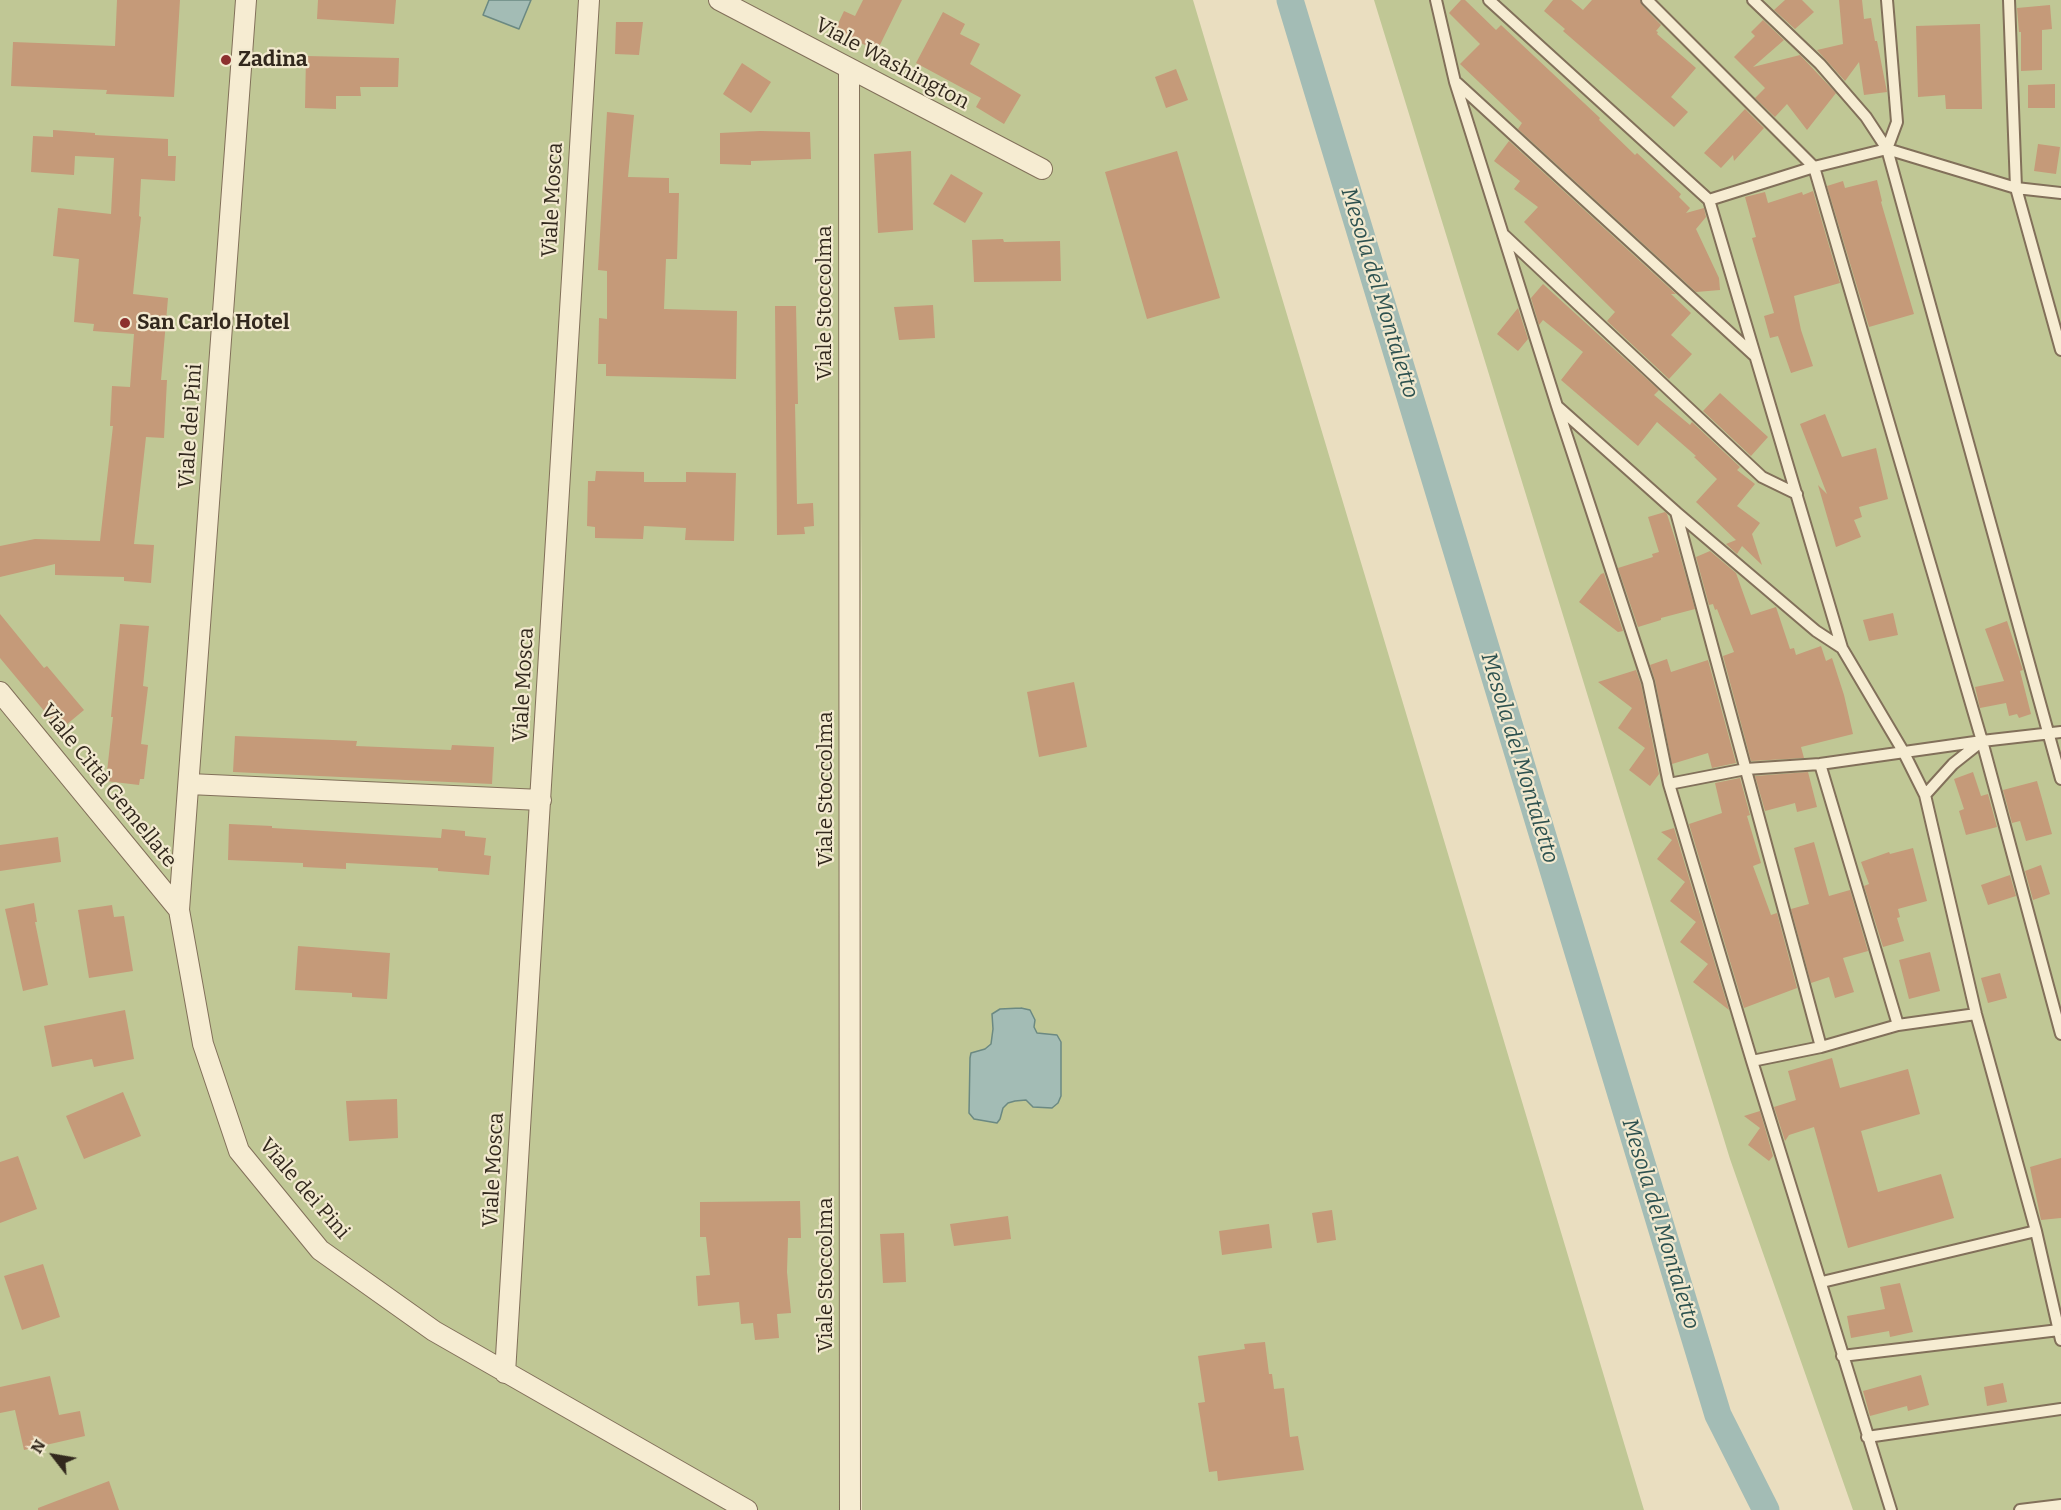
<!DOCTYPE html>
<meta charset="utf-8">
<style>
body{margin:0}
#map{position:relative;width:2061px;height:1510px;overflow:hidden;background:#eadec0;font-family:Bitter,serif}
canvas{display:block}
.north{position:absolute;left:24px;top:1426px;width:60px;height:60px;-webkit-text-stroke:4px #f2e9cf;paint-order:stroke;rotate:301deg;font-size:16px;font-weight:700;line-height:24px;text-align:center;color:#32281d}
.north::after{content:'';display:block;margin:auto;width:21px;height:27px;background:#32281d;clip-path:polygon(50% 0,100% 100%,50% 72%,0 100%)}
</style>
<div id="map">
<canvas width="2061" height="1510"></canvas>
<div class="north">N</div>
</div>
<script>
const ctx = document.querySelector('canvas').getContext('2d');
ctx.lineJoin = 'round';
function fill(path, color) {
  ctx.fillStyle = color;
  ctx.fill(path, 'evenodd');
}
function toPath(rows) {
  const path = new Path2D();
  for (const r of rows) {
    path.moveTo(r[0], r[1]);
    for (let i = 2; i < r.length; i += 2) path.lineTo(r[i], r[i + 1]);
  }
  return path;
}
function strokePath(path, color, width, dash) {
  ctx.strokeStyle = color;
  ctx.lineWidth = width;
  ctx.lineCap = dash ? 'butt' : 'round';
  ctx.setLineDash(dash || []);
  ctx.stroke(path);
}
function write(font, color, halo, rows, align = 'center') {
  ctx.font = font + ' Bitter,serif';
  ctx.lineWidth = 4.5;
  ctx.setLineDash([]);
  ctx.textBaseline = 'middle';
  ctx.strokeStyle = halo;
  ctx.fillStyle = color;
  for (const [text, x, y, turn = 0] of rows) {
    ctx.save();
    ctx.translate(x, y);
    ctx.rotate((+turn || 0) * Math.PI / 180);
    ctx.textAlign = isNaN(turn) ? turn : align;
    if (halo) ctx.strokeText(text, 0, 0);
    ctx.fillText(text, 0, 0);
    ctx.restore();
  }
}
fill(toPath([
 [0,0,1193,0,1644,1510,862,1510,862,514,850,1510,0,1510],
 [1374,0,2061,0,2061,1510,1853,1510,1730,1159]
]), '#c0c795');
const water = toPath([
 [489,0,531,0,519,29,483,15,489,0],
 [1021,1008,1030,1010,1035,1020,1034,1027,1037,1033,1057,1035,1061,1042,1061,1096,1058,1103,1052,1108,1033,1107,1026,1100,1015,1101,1008,1103,1003,1108,1000,1119,997,1123,974,1119,969,1113,970,1058,971,1053,985,1049,991,1044,993,1029,992,1014,1000,1009,1021,1008]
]);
fill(water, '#a3bcb5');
strokePath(water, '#6b8982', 1.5);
strokePath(toPath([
 [1290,0,1718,1415,1766,1510]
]), '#a3bcb5', 27);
fill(toPath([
 [117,0,180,0,174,97,106,94,107,90,11,86,13,42,115,46],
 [318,0,396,0,394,24,317,19],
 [863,0,902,0,877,51,835,30,844,11,855,16],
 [1461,0,1465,0,1496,30,1501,25,1600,118,1599,120,1635,155,1637,153,1681,194,1679,197,1690,208,1686,213,1704,208,1706,217,1696,229,1719,278,1720,290,1696,292,1518,129,1522,123,1460,64,1480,44,1449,13],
 [1553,0,1571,0,1583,10,1592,0,1640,0,1642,5,1661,25,1656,31,1658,32,1657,34,1696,68,1671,97,1688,112,1674,127,1563,31,1565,29,1544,11],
 [1785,0,1802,0,1814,12,1795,29,1774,10],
 [1839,0,1862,0,1864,19,1871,18,1875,41,1877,41,1887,92,1864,95,1859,62,1845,81,1817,50,1843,44],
 [2050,5,2052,29,2042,30,2042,70,2021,71,2021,32,2019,32,2017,8],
 [943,12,965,24,960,34,980,44,970,64,1021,95,1004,124,976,107,981,98,916,63],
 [1763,20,1784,40,1753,67,1800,55,1836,93,1807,130,1787,104,1775,117,1755,98,1765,88,1734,57,1755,36,1751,32],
 [616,22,643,22,639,55,615,54],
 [1980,24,1982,109,1946,109,1945,95,1918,97,1916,26],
 [306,56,399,58,398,87,360,87,361,96,336,96,336,109,305,108],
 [742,63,771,82,751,113,723,94],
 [1176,69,1188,100,1166,108,1155,77],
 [2055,84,2055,108,2028,108,2028,85],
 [1745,109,1764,128,1734,161,1733,155,1721,168,1704,153],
 [607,112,634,115,628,177,669,178,669,193,679,193,677,259,666,259,664,309,737,311,736,379,606,376,606,364,598,364,599,318,607,319,607,271,598,270],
 [53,130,95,133,95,135,168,139,168,156,176,156,175,181,141,179,139,216,141,217,133,294,168,298,161,380,167,380,164,438,146,437,134,544,154,545,151,583,124,581,124,577,55,575,55,564,0,577,0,546,35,539,100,541,113,426,110,426,112,386,130,387,134,334,93,331,94,324,74,322,79,259,53,256,58,208,111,214,114,158,75,156,74,175,31,172,33,136,53,137],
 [760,131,810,132,811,159,751,161,751,165,720,164,720,133],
 [1509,141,1676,294,1671,294,1691,313,1671,335,1692,354,1669,379,1607,321,1615,312,1524,222,1538,207,1514,189,1520,181,1494,161],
 [2038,144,2060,147,2056,174,2034,171],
 [911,151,913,230,878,233,874,154],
 [1177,151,1220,298,1147,319,1105,172],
 [951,174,983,193,965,223,933,204],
 [1877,180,1882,201,1881,202,1914,314,1869,327,1827,186,1843,181,1845,188],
 [1813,191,1840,283,1794,296,1801,330,1813,366,1791,373,1778,336,1770,338,1764,316,1774,313,1752,238,1756,237,1745,197,1765,192,1768,203,1802,192,1803,195],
 [1003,239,1004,242,1060,241,1061,281,974,282,972,240],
 [1543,284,1659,390,1654,395,1690,425,1692,422,1740,467,1737,470,1755,484,1737,506,1760,523,1752,534,1762,565,1742,546,1737,554,1726,544,1736,540,1696,502,1717,479,1694,457,1696,456,1657,422,1638,446,1561,380,1583,352,1543,320,1539,325,1531,298],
 [933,305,935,338,899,340,894,307],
 [775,306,796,306,798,404,795,404,797,504,813,503,814,526,804,527,805,534,777,535],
 [1518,308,1528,339,1518,351,1497,334],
 [1720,393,1768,437,1751,456,1703,411],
 [1825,414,1842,457,1876,448,1888,499,1859,507,1862,517,1854,520,1861,537,1836,547,1818,485,1827,494,1800,424],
 [596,471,644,472,644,482,686,482,686,472,736,473,734,541,685,540,686,528,644,526,643,539,595,538,595,527,587,526,588,481,595,481],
 [1665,512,1667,514,1678,548,1695,609,1661,618,1661,620,1638,627,1618,568,1653,557,1652,554,1659,552,1648,517],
 [1710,551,1736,573,1751,615,1776,607,1790,649,1794,648,1796,655,1821,646,1826,661,1832,658,1844,695,1853,734,1801,747,1804,758,1751,761,1723,656,1734,652,1717,609,1715,610,1713,604,1709,605,1696,557],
 [1604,573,1623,631,1618,632,1579,602,1601,574],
 [1893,613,1898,635,1869,641,1863,620],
 [0,614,44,668,47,666,84,710,60,730,0,658],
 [2007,621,2023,670,2020,671,2031,714,2019,718,2017,714,2009,716,2006,703,1980,708,1975,687,2004,681,1985,629],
 [120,624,149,626,143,686,148,687,141,744,148,745,144,779,140,779,139,785,106,781,113,717,111,717],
 [1667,659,1671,672,1708,660,1736,763,1712,768,1708,753,1672,764,1655,680,1650,665],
 [1636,670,1641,684,1659,774,1650,786,1629,770,1645,748,1618,728,1632,708,1598,682],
 [1074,682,1087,747,1039,757,1027,692],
 [235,736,357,741,356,746,451,750,452,745,494,747,492,784,233,772],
 [1808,772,1817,807,1797,812,1795,803,1765,811,1755,776],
 [1973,772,1981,796,1988,794,1997,827,1966,835,1959,811,1964,809,1954,779],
 [1740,778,1750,815,1747,816,1761,863,1753,866,1771,915,1777,913,1797,988,1744,1008,1689,824,1722,813,1715,783],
 [2037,781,2052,834,2026,841,2020,821,2012,823,2003,790],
 [229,824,272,826,272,828,441,838,442,829,465,831,465,836,486,838,484,855,491,856,489,875,438,871,438,868,346,863,346,869,303,867,303,863,228,860],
 [1674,828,1729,1010,1693,982,1708,964,1680,942,1696,922,1670,901,1685,882,1657,859,1672,840,1661,832],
 [58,837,61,862,0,871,0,845],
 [1814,842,1829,896,1850,890,1868,951,1843,958,1854,992,1835,998,1829,977,1811,983,1791,909,1809,904,1794,848],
 [1913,848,1927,901,1898,909,1900,917,1897,918,1904,941,1883,947,1864,886,1869,884,1861,862,1889,852,1890,854],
 [2041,865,2050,894,2033,900,2025,871],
 [2010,875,2016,896,1988,905,1981,885],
 [34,903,37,922,35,922,48,985,23,991,5,909],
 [112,905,114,917,124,916,133,971,89,978,78,910],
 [298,946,390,953,387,999,352,997,352,993,295,990],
 [1930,952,1940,991,1909,999,1899,960],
 [2000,973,2007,998,1988,1003,1981,978],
 [125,1010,134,1059,94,1067,92,1059,52,1067,44,1026],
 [1832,1058,1840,1088,1908,1069,1920,1114,1861,1131,1878,1192,1941,1174,1954,1218,1848,1248,1814,1127,1789,1135,1785,1141,1774,1107,1796,1100,1788,1071],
 [123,1092,141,1136,84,1159,66,1116],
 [397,1099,398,1138,349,1141,346,1101],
 [1760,1111,1773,1156,1769,1161,1748,1145,1760,1128,1744,1116],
 [18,1156,37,1209,0,1223,0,1162],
 [2061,1158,2061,1218,2041,1220,2030,1167],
 [800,1201,801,1238,788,1238,787,1272,791,1313,777,1314,779,1338,755,1340,753,1323,741,1324,739,1302,698,1306,696,1276,710,1275,706,1237,700,1237,700,1202],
 [1332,1210,1336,1240,1317,1243,1312,1213],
 [1008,1216,1011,1239,954,1246,950,1224],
 [1269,1224,1272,1248,1222,1255,1219,1231],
 [904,1233,906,1282,883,1283,880,1234],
 [43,1264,60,1317,22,1330,4,1276],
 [1900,1283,1913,1332,1890,1337,1889,1331,1851,1338,1847,1316,1885,1309,1880,1287],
 [1265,1342,1269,1374,1272,1374,1274,1389,1284,1388,1290,1437,1298,1436,1304,1470,1218,1481,1217,1471,1209,1472,1198,1403,1205,1402,1198,1356,1245,1349,1244,1344],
 [1921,1375,1929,1405,1908,1411,1907,1406,1870,1416,1863,1391],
 [50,1376,59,1415,80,1411,85,1436,24,1450,15,1410,0,1413,0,1387],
 [2003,1383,2007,1402,1987,1406,1984,1387],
 [109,1481,119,1510,38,1510,38,1508]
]), '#c59a79');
const lane = toPath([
 [1436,0,1455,82,1557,406,1648,682,1669,784,1752,1061,1891,1510],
 [1489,0,1709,200,1842,648,1903,751,1925,795,1976,1014,2036,1231,2061,1340],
 [1647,0,1814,167,1982,741,2061,1034],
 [1753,0,1820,64,1866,117,1887,149],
 [1887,0,1897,122,1887,149,2061,779],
 [2009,0,2016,188,2061,350],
 [1457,83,1755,356],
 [1709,200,1814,167,1887,149,2016,188,2061,193],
 [1504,235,1762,477,1797,494],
 [1557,406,1676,512,1821,1047],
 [1676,512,1816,631,1842,648],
 [1820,764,1898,1025],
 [1669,784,1746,769,1820,764,1982,741],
 [1925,795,1953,764,1982,741,2061,732],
 [1752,1061,1821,1047,1898,1025,1976,1014],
 [1822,1282,2036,1231],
 [1842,1356,2059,1330],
 [1867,1437,2061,1409],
 [2020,1510,2061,1505]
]);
const street = toPath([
 [246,0,179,910,203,1044,239,1151,320,1250,434,1331,747,1510],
 [719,0,1042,169],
 [849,69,850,1510],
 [0,692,179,910],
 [189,784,541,800],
 [505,1373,589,0]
]);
strokePath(lane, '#82705a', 14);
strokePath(street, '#82705a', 22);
strokePath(lane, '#f6ecd2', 10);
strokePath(street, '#f6ecd2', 20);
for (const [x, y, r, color] of [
 [226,60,6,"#8c302e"],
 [125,323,6,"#8c302e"]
]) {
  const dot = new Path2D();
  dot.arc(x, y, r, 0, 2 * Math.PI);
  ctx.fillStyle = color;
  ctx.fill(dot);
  strokePath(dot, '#f2e9cf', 2);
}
write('bold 21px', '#32281d', '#f2e9cf', [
 ["Zadina",238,60],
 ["San Carlo Hotel",137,323]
], 'left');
write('21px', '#32281d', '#f2e9cf', [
 ["Viale Washington",892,64,28],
 ["Viale Mosca",553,200,-87],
 ["Viale Stoccolma",825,303,-90],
 ["Viale dei Pini",191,426,-86],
 ["Viale Mosca",524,685,-87],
 ["Viale Città Gemellate",108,786,51],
 ["Viale Stoccolma",826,789,-90],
 ["Viale Mosca",494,1170,-87],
 ["Viale dei Pini",304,1189,49],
 ["Viale Stoccolma",826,1275,-90]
]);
write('italic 22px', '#2d514f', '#f2e9cf', [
 ["Mesola del Montaletto",1379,293,73],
 ["Mesola del Montaletto",1519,758,73],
 ["Mesola del Montaletto",1660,1224,73]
]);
</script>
